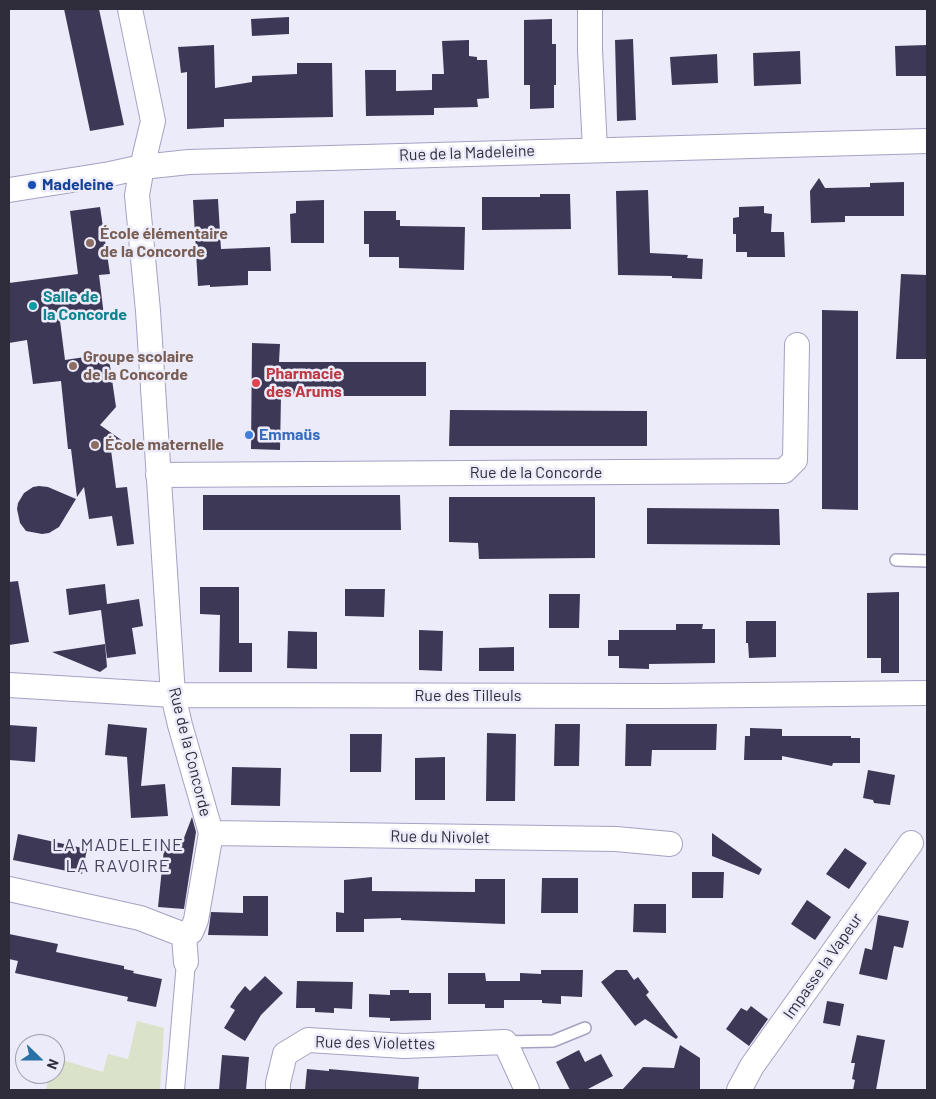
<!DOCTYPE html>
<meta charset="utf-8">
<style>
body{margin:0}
#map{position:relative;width:936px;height:1099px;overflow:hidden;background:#ecebf9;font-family:Barlow,sans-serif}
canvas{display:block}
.frame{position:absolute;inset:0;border:10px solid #2f2d3b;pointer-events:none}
.north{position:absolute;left:15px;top:1034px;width:50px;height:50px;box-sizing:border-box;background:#ecebf9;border:1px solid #a09fad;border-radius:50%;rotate:112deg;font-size:14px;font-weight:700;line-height:20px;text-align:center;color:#2f2d3b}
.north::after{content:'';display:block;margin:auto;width:18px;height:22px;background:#2972a5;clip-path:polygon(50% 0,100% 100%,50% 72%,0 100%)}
</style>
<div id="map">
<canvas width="936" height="1099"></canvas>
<div class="frame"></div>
<div class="north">N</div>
</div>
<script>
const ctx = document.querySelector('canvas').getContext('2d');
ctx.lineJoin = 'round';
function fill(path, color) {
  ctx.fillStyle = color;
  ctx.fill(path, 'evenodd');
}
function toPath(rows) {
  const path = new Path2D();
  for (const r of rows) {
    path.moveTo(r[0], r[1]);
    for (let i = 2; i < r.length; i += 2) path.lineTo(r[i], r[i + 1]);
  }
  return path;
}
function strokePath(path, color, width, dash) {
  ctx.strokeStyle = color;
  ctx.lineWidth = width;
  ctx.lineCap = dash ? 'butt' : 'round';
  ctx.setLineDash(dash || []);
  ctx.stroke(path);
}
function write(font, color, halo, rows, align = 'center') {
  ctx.font = font + ' Barlow,sans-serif';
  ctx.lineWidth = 5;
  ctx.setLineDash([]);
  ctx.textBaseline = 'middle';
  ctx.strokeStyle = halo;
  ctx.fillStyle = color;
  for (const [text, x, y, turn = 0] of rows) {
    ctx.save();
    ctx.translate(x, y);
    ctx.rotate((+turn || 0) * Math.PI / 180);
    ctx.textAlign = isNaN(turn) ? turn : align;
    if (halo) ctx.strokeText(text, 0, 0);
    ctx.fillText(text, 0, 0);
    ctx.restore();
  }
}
fill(toPath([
 [137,1021,164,1028,160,1090,46,1090,49,1074,55,1074,55,1058,103,1072,108,1054,128,1059]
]), '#dbe2ca');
fill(toPath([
 [64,9,99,9,124,125,90,131],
 [289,17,289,34,252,36,251,19],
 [552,19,552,44,556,44,556,85,554,85,554,108,530,109,530,85,524,85,524,20],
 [633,39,636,120,617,121,615,40],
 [469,40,469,56,477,57,477,60,487,60,489,98,477,99,478,107,434,108,434,115,366,116,365,70,396,70,396,91,432,90,432,74,444,74,442,41],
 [214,45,215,88,252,82,252,76,297,74,297,63,332,63,333,117,224,119,224,127,187,129,187,72,181,73,178,47],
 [927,45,927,76,896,76,895,46],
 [800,51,801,84,754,86,753,53],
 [717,54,718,83,672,85,670,57],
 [819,178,825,188,870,187,870,183,904,182,904,216,845,216,845,222,811,223,810,191],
 [648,190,650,253,688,255,687,258,703,259,702,279,672,278,672,276,618,275,616,191],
 [540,194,570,194,571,229,482,230,482,197,540,197],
 [218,199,221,249,270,247,271,271,248,271,248,285,210,287,210,285,198,286,193,200],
 [324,200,324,243,291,243,290,214,296,213,296,201],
 [764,206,764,213,772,214,771,232,784,232,785,257,747,257,747,252,736,252,736,234,733,234,733,218,739,217,739,207],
 [100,207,110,274,99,275,104,316,60,321,65,360,98,355,98,360,109,359,116,407,100,425,130,446,111,450,116,488,127,487,134,544,117,546,112,516,89,519,84,487,77,497,71,449,68,449,61,381,33,384,27,340,9,343,9,283,78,274,70,211],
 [364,211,396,211,396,220,400,220,400,226,465,227,464,270,399,268,399,257,369,257,369,244,364,244],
 [901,274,927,275,927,359,896,359],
 [822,310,858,311,858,510,822,509],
 [252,343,280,344,279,362,426,362,426,396,281,396,280,450,251,449],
 [450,410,647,411,647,446,449,446],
 [39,486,48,487,76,499,59,527,49,533,42,534,26,531,20,523,17,509,18,503,24,493,33,487],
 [203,495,400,495,401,530,203,530],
 [449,497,595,497,595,558,479,559,478,543,449,542],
 [647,508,779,509,780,545,647,544],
 [18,581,29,642,9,645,9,582],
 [105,584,107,604,139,599,143,626,132,628,136,654,107,658,101,610,69,615,66,589],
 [200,587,239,587,239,643,252,643,252,672,219,672,220,615,200,614],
 [345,589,385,589,384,617,345,616],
 [899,592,899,673,881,673,881,658,867,658,867,593],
 [549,594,580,594,579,628,549,628],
 [746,621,776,621,776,657,749,658,748,643,746,643],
 [676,624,703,624,702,629,715,629,715,663,649,664,649,669,619,668,619,656,608,656,608,640,619,640,619,630,676,630],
 [419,630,443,631,442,671,419,670],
 [288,631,317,632,317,669,287,668],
 [105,644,107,667,100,672,52,652],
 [514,647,514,671,479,671,479,648],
 [108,724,147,728,141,786,165,784,168,816,131,818,127,757,105,755],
 [555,724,580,724,579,766,554,766],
 [626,724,717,724,716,750,652,750,651,766,625,766],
 [9,725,37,727,35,762,9,760],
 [750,728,782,729,782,736,851,736,851,738,860,738,860,763,833,763,832,766,782,756,782,760,744,760,745,736,750,736],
 [487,733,516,734,515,801,486,801],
 [350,734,382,734,381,772,350,772],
 [445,757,445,800,415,800,415,758],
 [232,767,281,768,280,806,231,805],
 [868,770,895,775,890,805,874,803,873,800,863,798],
 [192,817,196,832,184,909,158,907,164,849,179,851],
 [712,833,762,869,759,875,712,856],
 [18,834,87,849,82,874,13,860],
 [845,848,867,863,849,889,826,874],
 [692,872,724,872,723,898,692,898],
 [372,877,372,891,475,892,475,879,505,879,505,924,401,920,401,918,364,919,364,932,336,932,336,912,344,913,344,880],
 [542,878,578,878,578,913,541,913],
 [243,896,268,896,268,936,208,935,211,912,243,913],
 [807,900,831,917,815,940,791,924],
 [634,904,666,904,666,933,633,932],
 [878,915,909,921,903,948,894,946,887,980,859,974,865,948,872,950],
 [9,934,58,944,56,952,124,966,124,969,134,971,133,973,162,979,156,1007,127,1001,128,997,15,973,18,961,9,959],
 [541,970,583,970,582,997,561,996,561,1004,542,1003,542,1000,504,1000,504,1008,485,1008,485,1004,448,1004,448,973,485,973,486,981,520,981,520,973,541,974],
 [616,970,627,970,634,980,638,977,649,992,646,995,678,1037,676,1039,645,1019,635,1026,601,982],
 [265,976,283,993,261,1015,245,1041,224,1028,235,1010,230,1007,237,996,245,986,250,991],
 [297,981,353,982,352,1009,334,1008,334,1013,315,1012,315,1008,296,1008],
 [390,990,409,990,409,993,431,993,431,1020,390,1021,390,1018,369,1017,369,994,390,995],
 [827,1001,844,1004,840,1026,823,1023],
 [751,1006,768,1019,749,1046,726,1029,741,1008,747,1011],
 [857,1035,885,1040,876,1090,853,1090,855,1080,852,1079,855,1063,851,1063],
 [680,1045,700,1058,700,1090,622,1090,643,1067,674,1068],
 [579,1050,585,1062,601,1054,613,1076,586,1090,570,1090,556,1062],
 [222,1055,249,1057,246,1090,219,1090],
 [307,1069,329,1071,329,1069,419,1077,418,1090,305,1090]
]), '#3e3857');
const service = toPath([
 [896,560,927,561],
 [505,1042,553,1041,585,1028]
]);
const pedestrian = toPath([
 [175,1090,186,962]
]);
const minor = toPath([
 [130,9,153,121,142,167,137,195,148,311,173,695,180,725,211,833,196,920,191,932,184,935,186,962],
 [590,9,590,50,595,150],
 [9,190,110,174,142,167,189,162,927,141],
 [158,475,784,471,795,460,797,345],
 [9,685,173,695,663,696,927,693],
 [211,833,616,839,670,844],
 [9,889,140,918,184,935],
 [278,1090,278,1083,285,1054,308,1040,404,1046,505,1042,527,1090],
 [739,1090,752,1066,911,843]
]);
strokePath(service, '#a5a1c2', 14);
strokePath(pedestrian, '#a5a1c2', 20);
strokePath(minor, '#a5a1c2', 26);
strokePath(service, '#fff', 11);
strokePath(pedestrian, '#fff', 18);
strokePath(minor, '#fff', 24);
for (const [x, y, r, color] of [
 [32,185,5,"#1a4fb4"],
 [90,243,5,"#8d6e63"],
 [33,306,5,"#0f9aa8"],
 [73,366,5,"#8d6e63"],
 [256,383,5,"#e0444e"],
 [249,435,5,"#3f7fe0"],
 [95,445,5,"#8d6e63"]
]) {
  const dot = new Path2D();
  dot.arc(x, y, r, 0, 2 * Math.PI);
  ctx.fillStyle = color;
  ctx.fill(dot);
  strokePath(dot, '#ecebf9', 2);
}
write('16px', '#2f2d3b', '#ecebf9', [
 ["Rue de la Madeleine",467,153,-2],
 ["Rue de la Concorde",536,473],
 ["Rue des Tilleuls",468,696],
 ["Rue de la Concorde",190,752,76],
 ["Rue du Nivolet",440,837,1],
 ["Impasse la Vapeur",823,966,-55],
 ["Rue des Violettes",375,1043,1]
]);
write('bold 16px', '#164399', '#ecebf9', [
 ["Madeleine",42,185]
], 'left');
write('bold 16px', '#785e54', '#ecebf9', [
 ["École élémentaire",100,234],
 ["de la Concorde",100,252],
 ["Groupe scolaire",83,357],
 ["de la Concorde",83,375],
 ["École maternelle",105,445]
], 'left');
write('bold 16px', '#0d838f', '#ecebf9', [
 ["Salle de",43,297],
 ["la Concorde",43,315]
], 'left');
write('bold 16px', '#be3a42', '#ecebf9', [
 ["Pharmacie",266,374],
 ["des Arums",266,392]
], 'left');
write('bold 16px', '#366cbe', '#ecebf9', [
 ["Emmaüs",259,435]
], 'left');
ctx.letterSpacing = '1px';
write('18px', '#46415e', '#ecebf9', [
 ["LA MADELEINE",118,845],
 ["LA RAVOIRE",118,866]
]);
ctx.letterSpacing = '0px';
</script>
